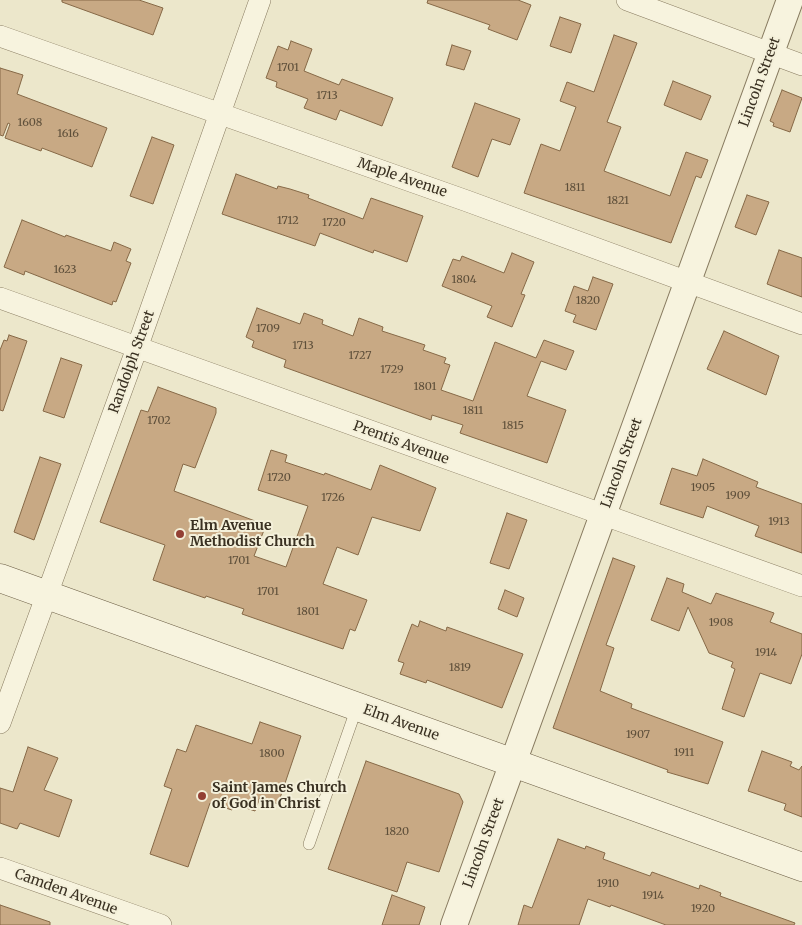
<!DOCTYPE html>
<style>
body{margin:0}
canvas{display:block;background:#ece7cb}
</style>
<canvas width="802" height="925"></canvas>
<script>
const ctx = document.querySelector('canvas').getContext('2d');
ctx.lineJoin = 'round';
function fill(path, color) {
  ctx.fillStyle = color;
  ctx.fill(path, 'evenodd');
}
function toPath(rows) {
  const path = new Path2D();
  for (const r of rows) {
    path.moveTo(r[0], r[1]);
    for (let i = 2; i < r.length; i += 2) path.lineTo(r[i], r[i + 1]);
  }
  return path;
}
function strokePath(path, color, width, dash) {
  ctx.strokeStyle = color;
  ctx.lineWidth = width;
  ctx.lineCap = dash ? 'butt' : 'round';
  ctx.setLineDash(dash || []);
  ctx.stroke(path);
}
function write(font, color, halo, rows, align = 'center') {
  ctx.font = font + ' Merriweather,serif';
  ctx.lineWidth = 4;
  ctx.setLineDash([]);
  ctx.textBaseline = 'middle';
  ctx.strokeStyle = halo;
  ctx.fillStyle = color;
  for (const [text, x, y, turn = 0] of rows) {
    ctx.save();
    ctx.translate(x, y);
    ctx.rotate((+turn || 0) * Math.PI / 180);
    ctx.textAlign = isNaN(turn) ? turn : align;
    if (halo) ctx.strokeText(text, 0, 0);
    ctx.fillText(text, 0, 0);
    ctx.restore();
  }
}
const building = toPath([
 [62,0,139,0,163,8,153,35,62,2,62,0],
 [428,0,518,0,531,5,517,40,488,29,490,25,427,3,428,0],
 [560,17,581,24,571,53,550,46,560,17],
 [614,35,637,43,607,122,621,127,604,171,670,196,686,152,708,160,701,178,696,176,671,243,524,193,541,144,560,151,576,107,560,101,567,82,594,92,614,35],
 [291,41,312,49,304,71,339,85,342,79,393,98,382,126,340,110,336,120,304,108,308,99,276,87,277,82,266,78,278,46,288,50,291,41],
 [452,45,471,51,464,70,446,65,452,45],
 [0,68,23,75,17,94,107,128,92,167,42,148,41,151,5,138,10,124,8,123,3,136,0,135,0,68],
 [673,81,711,96,701,120,664,105,673,81],
 [782,90,802,98,790,132,773,126,774,123,770,121,782,90],
 [475,103,520,119,510,145,492,139,478,177,452,167,475,103],
 [152,137,174,145,153,204,130,196,152,137],
 [236,174,277,189,278,186,290,189,309,195,308,198,363,219,371,198,423,216,407,262,374,250,373,253,320,233,315,246,222,214,236,174],
 [747,195,769,202,756,235,735,227,747,195],
 [22,220,65,237,66,235,111,251,114,242,131,249,126,261,131,263,116,302,113,301,112,305,25,271,24,275,4,267,22,220],
 [779,250,802,258,802,297,767,284,779,250],
 [512,253,534,262,521,294,525,295,512,327,487,317,492,306,442,286,453,259,460,261,462,256,504,273,512,253],
 [593,277,613,284,596,330,573,322,576,315,565,311,574,286,588,291,593,277],
 [257,308,300,324,304,313,323,320,322,324,353,336,359,318,383,327,382,331,425,345,423,350,446,358,444,363,450,365,441,390,473,401,495,342,536,358,544,340,574,351,566,370,541,361,527,396,566,410,547,463,460,433,463,425,432,415,431,420,284,367,286,360,252,347,254,341,246,337,257,308],
 [724,331,779,356,766,395,707,369,724,331],
 [9,335,27,341,3,411,0,410,0,350,4,340,7,341,9,335],
 [61,358,82,365,64,418,43,411,61,358],
 [158,387,216,408,216,413,195,468,183,464,174,491,266,525,254,556,286,567,308,506,258,490,271,450,287,455,285,462,324,475,325,473,371,490,380,465,436,488,420,531,372,517,358,555,337,547,323,584,367,600,355,631,350,629,343,649,242,614,244,609,206,596,205,598,153,580,165,545,100,522,141,410,148,412,158,387],
 [40,457,61,464,34,540,14,532,40,457],
 [703,459,758,482,756,487,802,504,802,553,755,536,759,526,707,506,703,518,660,504,672,468,697,476,703,459],
 [507,513,527,520,509,569,490,563,507,513],
 [613,558,635,566,606,645,614,648,600,691,632,704,631,708,723,742,708,784,667,772,668,770,553,728,613,558],
 [667,578,684,584,682,592,711,604,716,593,774,613,770,622,802,634,802,654,791,684,760,673,744,717,722,709,735,669,731,667,733,662,709,653,688,607,679,631,651,620,667,578],
 [505,590,524,598,517,617,498,609,505,590],
 [420,621,446,631,447,627,523,654,502,708,427,680,426,683,400,674,404,663,398,661,412,624,418,627,420,621],
 [260,722,301,736,278,804,260,797,255,811,234,804,232,810,210,803,188,867,150,854,172,789,164,786,177,749,186,752,196,725,252,744,260,722],
 [28,747,58,758,44,790,72,800,59,837,20,823,17,829,0,823,0,788,13,792,28,747],
 [762,751,792,762,790,766,799,770,802,766,802,817,784,810,786,804,748,791,762,751],
 [366,761,459,794,463,802,439,872,407,862,397,892,328,869,366,761],
 [558,839,585,849,586,846,605,853,603,859,650,876,652,872,699,889,700,885,721,893,720,896,795,923,794,925,666,925,611,905,610,907,588,899,579,925,518,925,524,905,532,908,558,839],
 [392,895,425,907,419,925,382,925,392,895],
 [0,905,50,922,50,925,0,925,0,905]
]);
fill(building, '#c8a984');
strokePath(building, '#866947', 1);
const service = toPath([
 [309,844,357,707]
]);
const minor = toPath([
 [627,0,802,65],
 [0,36,467,201,802,324],
 [0,298,802,586],
 [0,723,137,348,260,0],
 [0,868,161,925]
]);
const tertiary = toPath([
 [454,925,790,0]
]);
const secondary = toPath([
 [0,578,802,867]
]);
strokePath(service, '#887b60', 12);
strokePath(minor, '#887b60', 22);
strokePath(tertiary, '#887b60', 28);
strokePath(secondary, '#6a5c43', 29);
strokePath(service, '#f7f3de', 11);
strokePath(minor, '#f7f3de', 21);
strokePath(tertiary, '#f7f3de', 26);
strokePath(secondary, '#f7f3de', 28);
for (const [x, y, r, color] of [
 [180,534,5,"#934034"],
 [202,796,5,"#934034"]
]) {
  const dot = new Path2D();
  dot.arc(x, y, r, 0, 2 * Math.PI);
  ctx.fillStyle = color;
  ctx.fill(dot);
  strokePath(dot, '#f4f0da', 2);
}
write('11px', '#5e4f3a', null, [
 ["1701",288,68],
 ["1713",327,96],
 ["1608",30,123],
 ["1616",68,134],
 ["1811",575,188],
 ["1821",618,201],
 ["1712",288,221],
 ["1720",334,223],
 ["1623",65,270],
 ["1804",464,280],
 ["1820",588,301],
 ["1709",268,329],
 ["1713",303,346],
 ["1727",360,356],
 ["1729",392,370],
 ["1801",425,387],
 ["1811",473,411],
 ["1702",159,421],
 ["1815",513,426],
 ["1720",279,478],
 ["1905",703,488],
 ["1909",738,496],
 ["1726",333,498],
 ["1913",779,522],
 ["1701",239,561],
 ["1701",268,592],
 ["1801",308,612],
 ["1908",721,623],
 ["1914",766,653],
 ["1819",460,668],
 ["1907",638,735],
 ["1911",684,753],
 ["1800",272,754],
 ["1820",397,832],
 ["1910",608,884],
 ["1914",653,896],
 ["1920",703,909]
]);
write('14px', '#3a3122', '#f4f0da', [
 ["Lincoln Street",760,82,-70],
 ["Maple Avenue",402,178,19],
 ["Randolph Street",132,362,-70],
 ["Prentis Avenue",401,443,20],
 ["Lincoln Street",622,463,-70],
 ["Elm Avenue",401,723,20],
 ["Lincoln Street",484,843,-70],
 ["Camden Avenue",66,892,20]
]);
write('bold 14px', '#3a3122', '#f4f0da', [
 ["Elm Avenue",190,526],
 ["Methodist Church",190,542],
 ["Saint James Church",212,788],
 ["of God in Christ",212,804]
], 'left');
</script>
